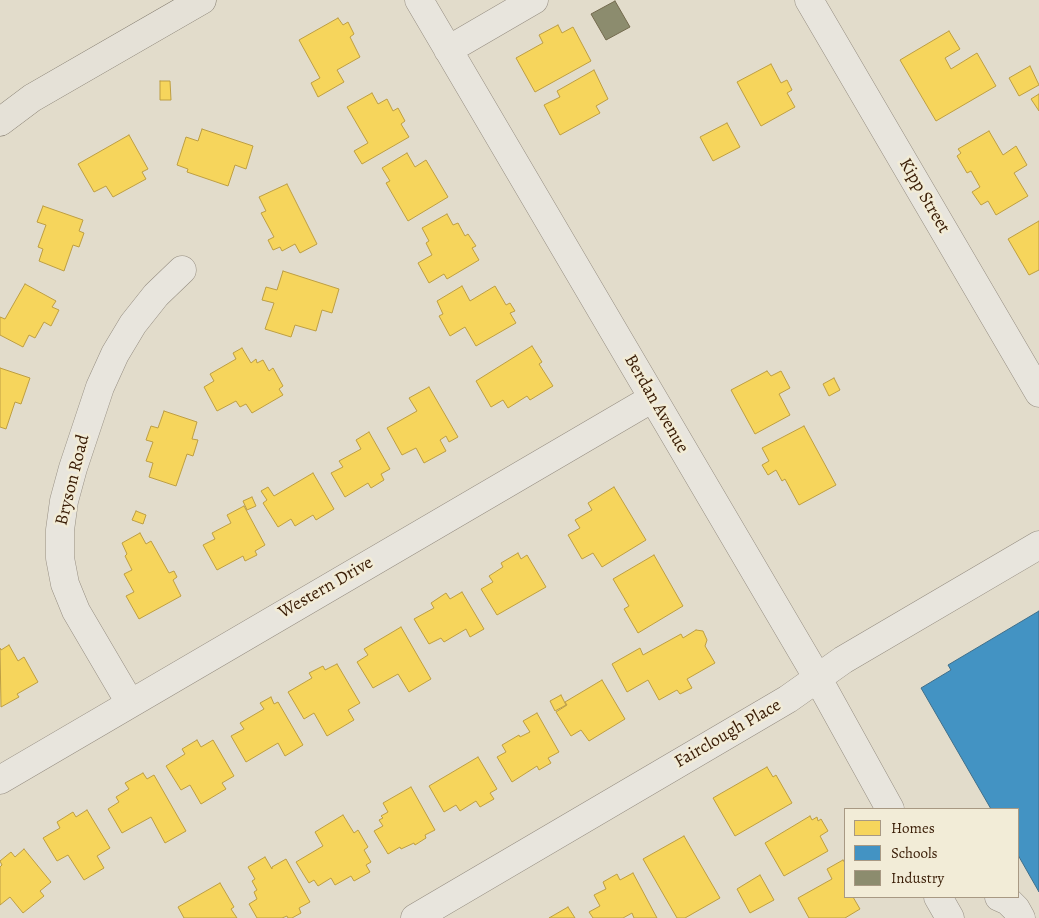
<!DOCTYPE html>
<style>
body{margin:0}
#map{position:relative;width:1039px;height:918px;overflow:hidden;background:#e2dccb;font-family:Alegreya,serif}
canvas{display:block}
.legend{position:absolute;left:844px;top:808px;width:175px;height:90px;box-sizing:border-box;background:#f2ecd7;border:1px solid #a89983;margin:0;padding:6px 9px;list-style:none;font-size:15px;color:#391c05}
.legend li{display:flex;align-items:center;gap:10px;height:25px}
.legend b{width:25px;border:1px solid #a89983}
</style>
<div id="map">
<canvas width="1039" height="918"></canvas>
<ul class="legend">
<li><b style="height:14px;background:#f6d55c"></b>Homes</li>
<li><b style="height:14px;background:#4393c3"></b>Schools</li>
<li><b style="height:14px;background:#8c8c6e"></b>Industry</li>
</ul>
</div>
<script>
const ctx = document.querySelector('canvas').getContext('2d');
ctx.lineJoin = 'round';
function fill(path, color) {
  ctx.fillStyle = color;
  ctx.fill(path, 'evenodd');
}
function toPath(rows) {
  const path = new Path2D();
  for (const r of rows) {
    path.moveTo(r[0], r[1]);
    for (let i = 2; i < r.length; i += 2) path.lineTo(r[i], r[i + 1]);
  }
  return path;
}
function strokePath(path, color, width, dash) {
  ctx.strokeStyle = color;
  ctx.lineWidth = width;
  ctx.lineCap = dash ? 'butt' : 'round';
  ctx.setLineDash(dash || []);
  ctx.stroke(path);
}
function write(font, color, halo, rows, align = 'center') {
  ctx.font = font + ' Alegreya,serif';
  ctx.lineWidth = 5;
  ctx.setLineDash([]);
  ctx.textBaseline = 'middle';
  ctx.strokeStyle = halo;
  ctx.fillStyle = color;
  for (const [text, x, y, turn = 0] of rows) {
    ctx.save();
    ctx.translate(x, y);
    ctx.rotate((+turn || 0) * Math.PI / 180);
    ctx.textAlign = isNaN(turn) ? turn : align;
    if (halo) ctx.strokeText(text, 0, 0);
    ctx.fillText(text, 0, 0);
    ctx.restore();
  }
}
const homes = toPath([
 [338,18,343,25,348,22,354,34,350,37,360,57,337,70,344,82,318,97,311,83,320,78,299,40,338,18],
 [558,25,562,33,573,27,591,61,535,92,516,58,543,43,539,35,558,25],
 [949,31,960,49,945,58,951,69,977,53,996,86,936,121,900,60,949,31],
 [771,64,781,83,787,80,792,90,787,93,795,107,761,126,737,82,771,64],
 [1030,66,1039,85,1019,96,1009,78,1030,66],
 [594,70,608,99,596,106,600,113,560,135,544,105,560,97,557,91,594,70],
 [160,81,170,81,171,100,160,100,160,81],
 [372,93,378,104,387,99,393,111,398,108,405,121,401,124,409,137,362,164,354,151,368,143,347,107,372,93],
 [1039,94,1039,111,1031,99,1039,94],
 [727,123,740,147,713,161,700,137,727,123],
 [202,129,253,146,246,169,235,165,228,186,187,172,188,169,177,165,186,137,198,141,202,129],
 [989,131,1003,155,1016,146,1027,165,1014,173,1028,196,996,215,988,201,981,205,972,192,980,187,971,171,967,173,957,156,961,153,958,149,989,131],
 [129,135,148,169,142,172,146,179,113,197,106,186,94,192,78,164,129,135],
 [407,153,415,167,426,160,448,197,408,221,386,183,390,181,382,168,407,153],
 [287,184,317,244,300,253,295,244,282,251,280,247,273,250,268,240,274,237,261,213,266,211,259,197,287,184],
 [43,206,83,220,79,231,84,233,79,247,73,245,64,271,39,261,43,249,38,247,46,225,37,222,43,206],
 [447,214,453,225,458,223,465,236,468,234,476,246,472,248,479,260,447,279,444,274,429,283,418,263,432,255,426,243,429,241,422,228,447,214],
 [1039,221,1039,270,1029,275,1008,239,1039,221],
 [283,271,339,289,332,313,322,310,316,331,295,325,291,337,265,329,274,303,262,300,266,287,277,290,283,271],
 [25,284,56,301,52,307,59,310,51,326,44,322,35,338,29,335,23,347,0,335,0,317,5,319,25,284],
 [462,286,470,301,495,286,506,305,510,303,515,311,510,313,516,323,476,346,465,327,450,336,439,316,443,314,437,301,462,286],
 [532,346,542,362,539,364,553,386,530,400,527,396,508,408,503,400,491,407,476,381,532,346],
 [242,348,251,363,256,359,257,363,263,360,269,371,273,368,283,386,279,389,283,395,252,413,246,404,240,407,236,401,217,411,204,387,214,381,210,374,236,359,233,353,242,348],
 [0,368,30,378,21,404,15,402,6,429,0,427,0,368],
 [767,371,771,376,781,371,790,388,779,394,790,415,755,434,731,390,767,371],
 [834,378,840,390,829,396,823,384,834,378],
 [429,387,458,437,449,442,446,436,440,440,446,451,424,463,416,448,402,455,387,428,417,411,409,398,429,387],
 [164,411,197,422,192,439,198,440,193,456,187,454,176,486,149,477,153,463,146,461,153,442,146,440,151,426,158,428,164,411],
 [804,426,836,485,799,505,785,479,782,481,776,470,768,475,762,465,769,461,762,448,804,426],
 [369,432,390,469,381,474,384,480,371,488,368,483,345,497,331,473,343,467,339,461,361,449,356,440,369,432],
 [313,473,334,509,316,520,313,515,295,526,291,519,278,527,263,503,267,500,261,491,268,487,274,496,313,473],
 [614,487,646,540,602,567,593,553,582,559,568,535,580,528,575,520,592,510,588,503,614,487],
 [252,497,256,506,247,510,243,501,252,497],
 [244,506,265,545,255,551,257,555,245,561,243,556,217,570,203,545,215,539,212,533,231,523,227,515,244,506],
 [136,511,146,515,143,524,132,520,136,511],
 [140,533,146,544,151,541,169,573,174,571,177,577,173,580,181,596,139,619,126,596,134,592,124,574,132,570,125,556,127,554,122,543,140,533],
 [518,553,521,559,527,555,546,587,497,615,481,589,493,582,489,576,503,567,501,563,518,553],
 [654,555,683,606,638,633,624,609,629,606,613,579,654,555],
 [462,592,484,629,470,637,466,629,444,642,441,638,429,644,414,619,434,608,431,603,446,593,450,599,462,592],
 [401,627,431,679,409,692,398,674,373,688,357,662,368,655,364,649,401,627],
 [696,630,703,631,707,640,705,646,715,663,687,679,692,688,680,694,677,690,659,700,648,680,627,692,612,664,640,648,643,655,681,634,683,638,696,630],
 [9,645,18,661,24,657,38,682,17,694,19,697,1,707,0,648,1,650,9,645],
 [337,664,360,703,348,710,354,720,327,736,314,713,304,719,288,692,312,678,309,673,323,666,325,670,337,664],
 [602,680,625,719,589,741,581,730,571,736,556,712,567,705,565,702,602,680],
 [561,695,566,705,555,711,550,701,561,695],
 [271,697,274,704,278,702,303,745,285,756,278,743,246,762,231,736,244,729,240,723,264,709,260,703,271,697],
 [537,713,559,752,548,758,551,763,539,770,537,766,512,782,497,757,506,752,502,745,519,735,520,737,530,732,523,721,537,713],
 [197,740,201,747,213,740,234,776,222,783,226,789,201,804,190,785,181,790,166,766,185,754,182,749,197,740],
 [478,757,497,789,490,793,494,799,480,807,476,801,460,811,456,805,444,812,429,786,478,757],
 [767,767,773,777,776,775,792,803,735,836,713,798,767,767],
 [143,773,147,779,154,775,186,831,165,843,151,817,122,833,108,809,119,802,116,797,129,789,125,783,143,773],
 [411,787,435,830,425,835,426,838,415,845,414,843,401,849,400,847,388,854,374,831,383,826,379,820,383,818,381,816,388,812,383,803,411,787],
 [87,810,110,848,97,856,104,868,84,880,68,855,57,861,43,838,60,828,57,822,73,812,76,817,87,810],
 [343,815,354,833,358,830,368,847,364,850,371,862,366,865,370,872,354,881,351,876,335,885,331,878,318,886,314,880,309,883,296,862,323,846,315,832,343,815],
 [810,816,812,820,817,817,818,821,821,819,828,831,820,836,828,851,784,876,765,843,810,816],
 [684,836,720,898,685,918,677,918,643,859,684,836],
 [24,849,51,882,40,891,44,896,23,913,10,897,0,905,0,867,2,865,0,861,11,852,15,857,24,849],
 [265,857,272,869,272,867,286,859,310,902,299,908,301,913,292,918,288,918,287,916,282,918,257,918,249,904,257,899,254,892,257,890,252,881,255,879,248,867,265,857],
 [843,860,845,863,845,897,853,897,860,909,845,918,809,918,798,898,832,879,827,869,843,860],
 [633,873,657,918,634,918,632,913,623,918,593,918,589,912,600,906,594,895,606,889,603,882,617,874,620,880,633,873],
 [760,875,774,900,750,913,737,889,760,875],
 [220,883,234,907,231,909,237,918,184,918,178,907,220,883],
 [568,907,575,918,549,918,568,907]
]);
fill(homes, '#f6d55c');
strokePath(homes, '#bd9e42', 1);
const schools = toPath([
 [1039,611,1039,892,1018,855,1018,809,991,809,921,688,951,670,948,665,1039,611]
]);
fill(schools, '#4393c3');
strokePath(schools, '#406f8a', 1);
const industry = toPath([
 [615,1,630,27,606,40,591,14,615,1]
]);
fill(industry, '#8c8c6e');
strokePath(industry, '#736a4e', 1);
const minor = toPath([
 [419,0,817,677,890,809],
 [809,0,1039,393],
 [448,50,534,0],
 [130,703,76,611,65,584,60,558,60,530,64,501,73,468,100,387,115,354,133,324,156,295,182,270],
 [0,780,653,398],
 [938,897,950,918],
 [999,897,1008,901,1016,909,1021,918],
 [415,918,788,699,843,660,1039,545]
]);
const highway = toPath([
 [0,122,32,98,202,0]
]);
strokePath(minor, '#958d81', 29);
strokePath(highway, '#7c7467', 29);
strokePath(minor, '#e8e5dd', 28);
strokePath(highway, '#e5e1d7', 28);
write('18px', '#391c05', '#f2ecd7', [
 ["Kipp Street",924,196,60],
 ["Berdan Avenue",656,404,60],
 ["Bryson Road",73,480,-76],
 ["Western Drive",326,588,-30],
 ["Fairclough Place",728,734,-30]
]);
</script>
